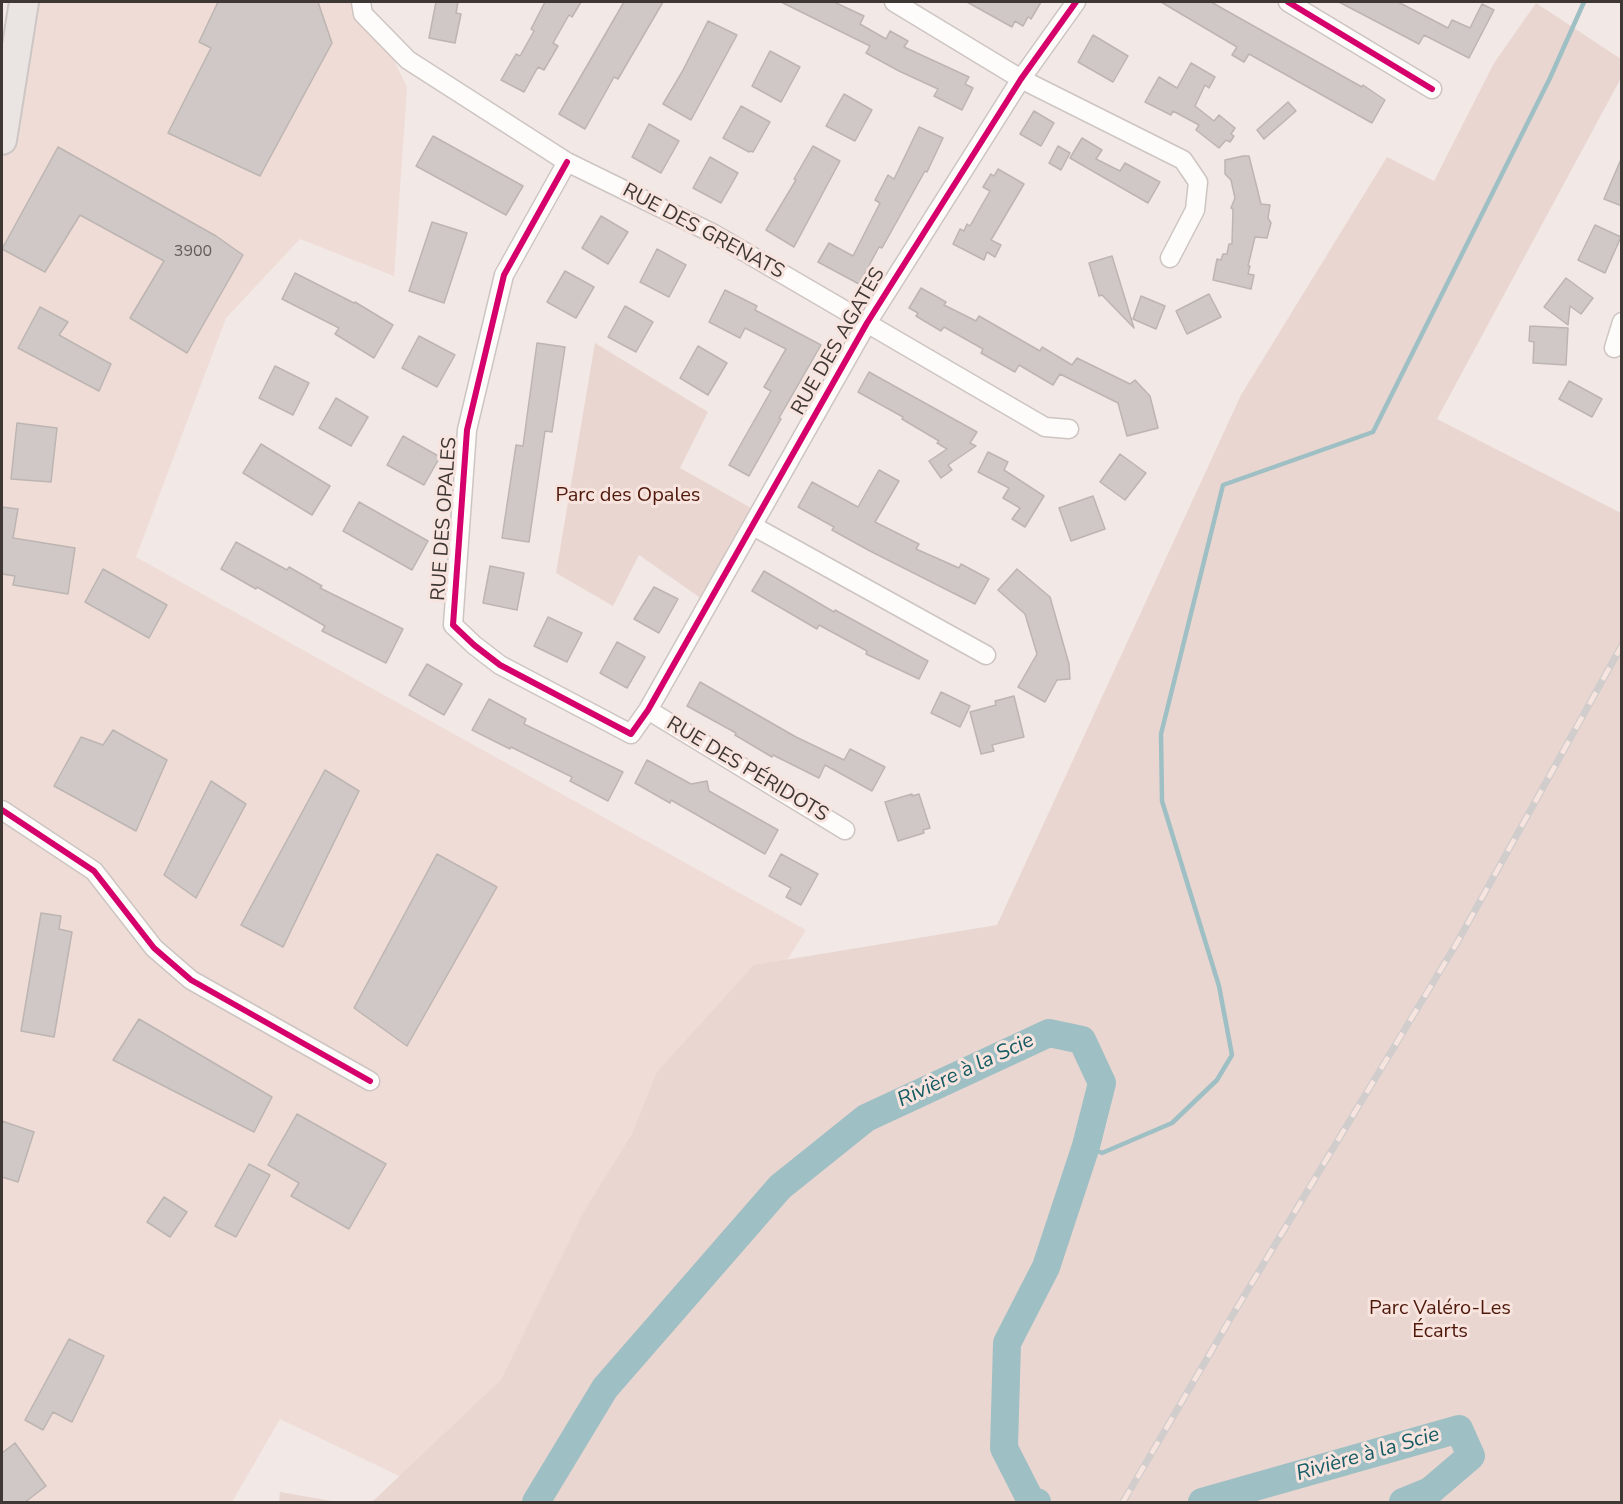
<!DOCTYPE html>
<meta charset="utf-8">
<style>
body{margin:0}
#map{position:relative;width:1623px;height:1504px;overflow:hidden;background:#f2e8e5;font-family:"Nunito Sans",sans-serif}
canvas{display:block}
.frame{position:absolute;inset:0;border:3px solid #3e3734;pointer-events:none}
</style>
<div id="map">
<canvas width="1623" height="1504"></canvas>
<div class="frame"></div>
</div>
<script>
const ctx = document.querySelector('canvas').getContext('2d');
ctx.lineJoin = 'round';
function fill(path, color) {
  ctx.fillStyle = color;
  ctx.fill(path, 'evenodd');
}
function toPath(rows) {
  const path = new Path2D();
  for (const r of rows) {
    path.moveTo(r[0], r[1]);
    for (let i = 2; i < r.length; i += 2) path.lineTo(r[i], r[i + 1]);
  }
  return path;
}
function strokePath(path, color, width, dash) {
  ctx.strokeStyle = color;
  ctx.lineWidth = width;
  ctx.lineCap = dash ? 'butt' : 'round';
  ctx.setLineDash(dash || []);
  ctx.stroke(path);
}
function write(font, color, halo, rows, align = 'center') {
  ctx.font = font + ' "Nunito Sans",sans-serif';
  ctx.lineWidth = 6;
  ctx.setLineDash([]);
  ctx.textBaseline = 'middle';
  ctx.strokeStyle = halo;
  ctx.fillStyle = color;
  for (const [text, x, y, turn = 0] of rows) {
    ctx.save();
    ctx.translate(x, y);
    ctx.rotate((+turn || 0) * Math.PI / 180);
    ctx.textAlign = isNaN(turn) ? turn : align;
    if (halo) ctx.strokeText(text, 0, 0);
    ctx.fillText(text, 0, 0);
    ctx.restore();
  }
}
fill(toPath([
 [11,2,368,2,369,10,407,87,394,276,300,239,226,318,136,557,806,930,578,1292,439,1495,280,1419,232,1502,2,1502,2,58]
]), '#efdcd6');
fill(toPath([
 [1536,3,1621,59,1621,78,1437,419,1621,513,1621,1502,372,1502,501,1380,583,1213,632,1134,657,1072,754,965,997,925,1241,395,1387,157,1434,181,1494,63],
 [595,343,708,412,680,468,760,513,709,604,639,555,613,606,556,573],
 [280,1492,338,1502,279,1502]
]), '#ead6d1');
strokePath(toPath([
 [1086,1146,1102,1153,1172,1123,1217,1080,1232,1055,1219,986,1162,801,1161,734,1223,485,1373,432,1550,78,1584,2]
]), '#9ebfc3', 4.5);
strokePath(toPath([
 [536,1502,605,1388,780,1187,866,1118,1049,1033,1082,1040,1102,1083,1086,1146,1046,1267,1007,1343,1004,1448,1031,1501,1037,1502],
 [1202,1502,1459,1429,1471,1456,1430,1491,1403,1502]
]), '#9ebfc3', 28);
const building = toPath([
 [218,2,318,2,332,43,260,176,168,133,211,48,199,42,218,2],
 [436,2,458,2,456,13,461,14,455,43,429,38,436,2],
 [545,2,581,2,572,17,569,15,553,43,558,46,544,70,538,67,524,92,501,80,516,54,520,56,534,31,531,29,545,2],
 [624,2,663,2,618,79,614,77,585,129,559,114,624,2],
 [781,2,834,2,864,16,860,24,886,39,890,31,908,41,904,47,969,77,965,84,973,88,962,110,934,96,938,89,899,71,866,53,870,46,781,2],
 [967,2,1041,2,1031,19,1028,17,1023,26,1015,21,1012,27,967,2],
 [1161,2,1211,2,1353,82,1362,87,1363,85,1385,100,1372,123,1249,54,1244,62,1232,55,1237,47,1161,2],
 [1339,2,1398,2,1448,28,1452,20,1470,28,1482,4,1494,10,1469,58,1424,35,1419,44,1339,2],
 [708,21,737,35,691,120,663,104,682,72,708,21],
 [1093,35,1128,56,1113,82,1078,62,1093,35],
 [770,51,800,67,781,102,752,86,770,51],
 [1191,63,1215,77,1209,88,1205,85,1195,106,1214,121,1219,115,1235,128,1231,134,1234,136,1230,142,1226,140,1219,148,1196,130,1199,125,1173,111,1171,115,1145,102,1159,77,1177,88,1191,63],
 [844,94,872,110,855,141,826,126,844,94],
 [1288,102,1296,111,1264,139,1257,130,1288,102],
 [741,106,770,122,753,152,750,151,749,152,723,138,741,106],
 [1034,111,1054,123,1041,146,1020,134,1034,111],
 [649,124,679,141,661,173,632,157,649,124],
 [919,127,943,138,927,172,925,171,882,248,879,247,859,284,818,262,829,243,853,256,880,203,875,200,888,175,894,179,919,127],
 [433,136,523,186,506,215,416,166,433,136],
 [1082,138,1102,150,1096,159,1120,171,1125,163,1160,182,1148,203,1070,158,1082,138],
 [813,146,840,161,794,247,766,230,796,180,794,179,813,146],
 [1058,146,1070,153,1061,170,1049,163,1058,146],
 [58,147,216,236,243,255,187,353,130,318,164,261,80,215,45,272,2,249,58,147],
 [1243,156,1249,156,1261,204,1270,205,1268,218,1271,223,1267,238,1255,237,1248,266,1250,266,1248,274,1254,275,1251,289,1213,280,1217,259,1221,260,1223,254,1227,254,1229,244,1232,244,1233,209,1231,208,1235,198,1231,180,1225,174,1225,160,1243,156],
 [710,157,738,173,721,203,693,188,710,157],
 [1622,157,1622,206,1604,199,1622,157],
 [998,169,1024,184,991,240,1001,245,995,257,987,252,984,260,953,244,960,229,964,231,967,224,970,226,990,191,983,187,991,174,994,176,998,169],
 [601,216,628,232,608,264,582,248,601,216],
 [432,222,467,233,444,303,409,291,432,222],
 [1595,225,1621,237,1605,273,1578,260,1595,225],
 [657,249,686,265,669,297,640,282,657,249],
 [1112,256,1134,328,1102,295,1099,296,1089,263,1112,256],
 [565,271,594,287,576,318,547,302,565,271],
 [295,273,354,303,355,302,393,325,374,358,335,334,339,328,282,299,295,273],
 [1566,278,1593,298,1581,314,1570,306,1568,325,1544,307,1566,278],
 [921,288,946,302,944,305,976,321,979,316,1040,351,1042,347,1072,365,1077,358,1130,384,1135,380,1150,396,1158,428,1127,436,1118,403,1060,374,1053,385,1019,365,1015,372,981,353,983,349,944,327,941,331,916,316,918,313,909,308,921,288],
 [725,290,757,306,755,310,821,345,779,418,781,419,749,476,729,465,771,391,764,387,786,349,745,328,740,338,709,322,725,290],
 [1209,294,1221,317,1187,334,1176,311,1209,294],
 [1141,296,1165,306,1156,329,1133,319,1141,296],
 [625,306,653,322,636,352,608,337,625,306],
 [40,307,68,322,59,335,111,364,99,391,18,348,40,307],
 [1530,326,1568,328,1566,365,1533,363,1534,342,1529,341,1530,326],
 [419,336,455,355,437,387,402,368,419,336],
 [537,343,565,347,552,432,545,431,529,542,502,538,516,445,523,446,537,343],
 [698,346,727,363,708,395,680,378,698,346],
 [275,366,309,383,293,415,259,398,275,366],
 [869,372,977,432,970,443,976,446,948,465,952,470,941,478,929,461,947,449,937,443,939,441,902,419,903,417,858,392,869,372],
 [1569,381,1602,399,1592,417,1559,399,1569,381],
 [336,398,368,417,351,446,319,428,336,398],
 [17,423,57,428,51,482,11,479,17,423],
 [403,436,440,457,424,485,387,465,403,436],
 [261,444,330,486,312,515,243,473,261,444],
 [988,452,1008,462,1004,470,1044,496,1025,527,1012,519,1020,508,1003,498,1009,488,978,472,988,452],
 [1120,454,1146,473,1125,500,1100,482,1120,454],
 [879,470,899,481,875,522,919,544,916,549,959,568,961,564,989,579,975,604,870,551,832,530,834,527,798,507,812,482,858,507,879,470],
 [1093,496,1105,529,1071,541,1059,508,1093,496],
 [359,502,428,541,412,570,343,531,359,502],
 [2,507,18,509,13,538,75,548,68,594,13,585,15,576,2,574,2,507],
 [236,542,287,570,289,567,322,586,320,588,403,629,386,663,322,631,325,626,257,587,256,589,221,569,236,542],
 [490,566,524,573,517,610,483,603,490,566],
 [103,569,167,605,149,638,85,602,103,569],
 [1017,569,1050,597,1069,664,1070,679,1057,680,1045,702,1018,687,1037,654,1025,614,998,590,1017,569],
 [764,571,834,612,835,610,928,661,919,679,866,654,867,651,819,625,817,629,752,591,764,571],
 [654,587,678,599,659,633,634,619,654,587],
 [548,617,582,633,567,662,534,646,548,617],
 [617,642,645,657,627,688,600,673,617,642],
 [427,664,462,684,444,715,409,695,427,664],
 [700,682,796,737,844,760,850,749,885,767,872,791,825,765,819,778,773,755,772,757,735,735,736,733,687,706,700,682],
 [941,692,970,706,960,727,931,713,941,692],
 [1014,696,1024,737,992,745,994,751,981,754,970,712,996,705,995,701,1014,696],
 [489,699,526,719,524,724,623,772,608,801,570,781,572,777,511,747,510,749,472,730,489,699],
 [113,730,167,760,136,831,54,786,81,737,103,745,113,730],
 [647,760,691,784,707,781,709,791,778,830,765,854,671,800,670,803,635,783,647,760],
 [325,770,359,791,283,947,241,925,325,770],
 [211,781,246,804,196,898,164,875,211,781],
 [912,794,912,796,919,794,930,828,923,830,924,833,898,841,885,802,912,794],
 [437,854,497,887,407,1046,354,1008,437,854],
 [781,854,818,874,801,905,786,897,791,888,769,876,781,854],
 [41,913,61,916,59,929,72,932,54,1037,21,1031,41,913],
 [139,1019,272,1097,254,1132,113,1060,139,1019],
 [297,1114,386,1164,349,1229,291,1196,299,1183,268,1165,297,1114],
 [2,1121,34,1132,18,1182,2,1177,2,1121],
 [249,1164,270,1175,236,1237,215,1226,249,1164],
 [164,1197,187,1212,170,1237,147,1222,164,1197],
 [69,1339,104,1356,72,1422,53,1412,43,1430,25,1420,69,1339],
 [15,1443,46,1486,24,1503,2,1503,2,1453,15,1443]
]);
fill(building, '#d0c8c6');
strokePath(building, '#bdb5b2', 1.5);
const street = toPath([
 [361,2,363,14,408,60,567,162,714,234,1045,427,1069,429],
 [894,2,1021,79,1183,160,1198,182,1195,210,1170,258],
 [1288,2,1432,89],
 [567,162,504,275,467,430,453,625,474,645,500,665,631,734,648,710,867,323,1021,79,1076,2],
 [1614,348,1622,322],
 [753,526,986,655],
 [648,710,845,830],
 [2,810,94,871,154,948,191,980,370,1081]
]);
const primary = toPath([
 [2,140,24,2]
]);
strokePath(street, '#cdc5c2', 21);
strokePath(primary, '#ccc7c5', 32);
strokePath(street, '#fdfcfb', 18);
strokePath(primary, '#eae4e2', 28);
const rail = toPath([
 [1123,1502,1229,1321,1458,941,1622,645]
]);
strokePath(rail, '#d0cdcc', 7);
strokePath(rail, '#f8e4df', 4.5, [14]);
strokePath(toPath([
 [1288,2,1432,89],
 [567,162,504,275,467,430,453,625,474,645,500,665,631,734,648,710,867,323,1021,79,1076,2],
 [2,810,94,871,154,948,191,980,370,1081]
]), '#d6006c', 6);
write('16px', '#625b58', null, [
 ["3900",193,252]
]);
write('20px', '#3e3734', '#f8e4df', [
 ["RUE DES GRENATS",703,232,28],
 ["RUE DES AGATES",839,342,-60],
 ["RUE DES OPALES",445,519,-86],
 ["RUE DES PÉRIDOTS",747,770,31]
]);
write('20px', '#4f190a', '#f8e4df', [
 ["Parc des Opales",628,496],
 ["Parc Valéro-Les",1440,1309],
 ["Écarts",1440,1332]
]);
write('italic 21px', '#145b64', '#f8e4df', [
 ["Rivière à la Scie",966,1071,-25],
 ["Rivière à la Scie",1368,1455,-16]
]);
</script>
